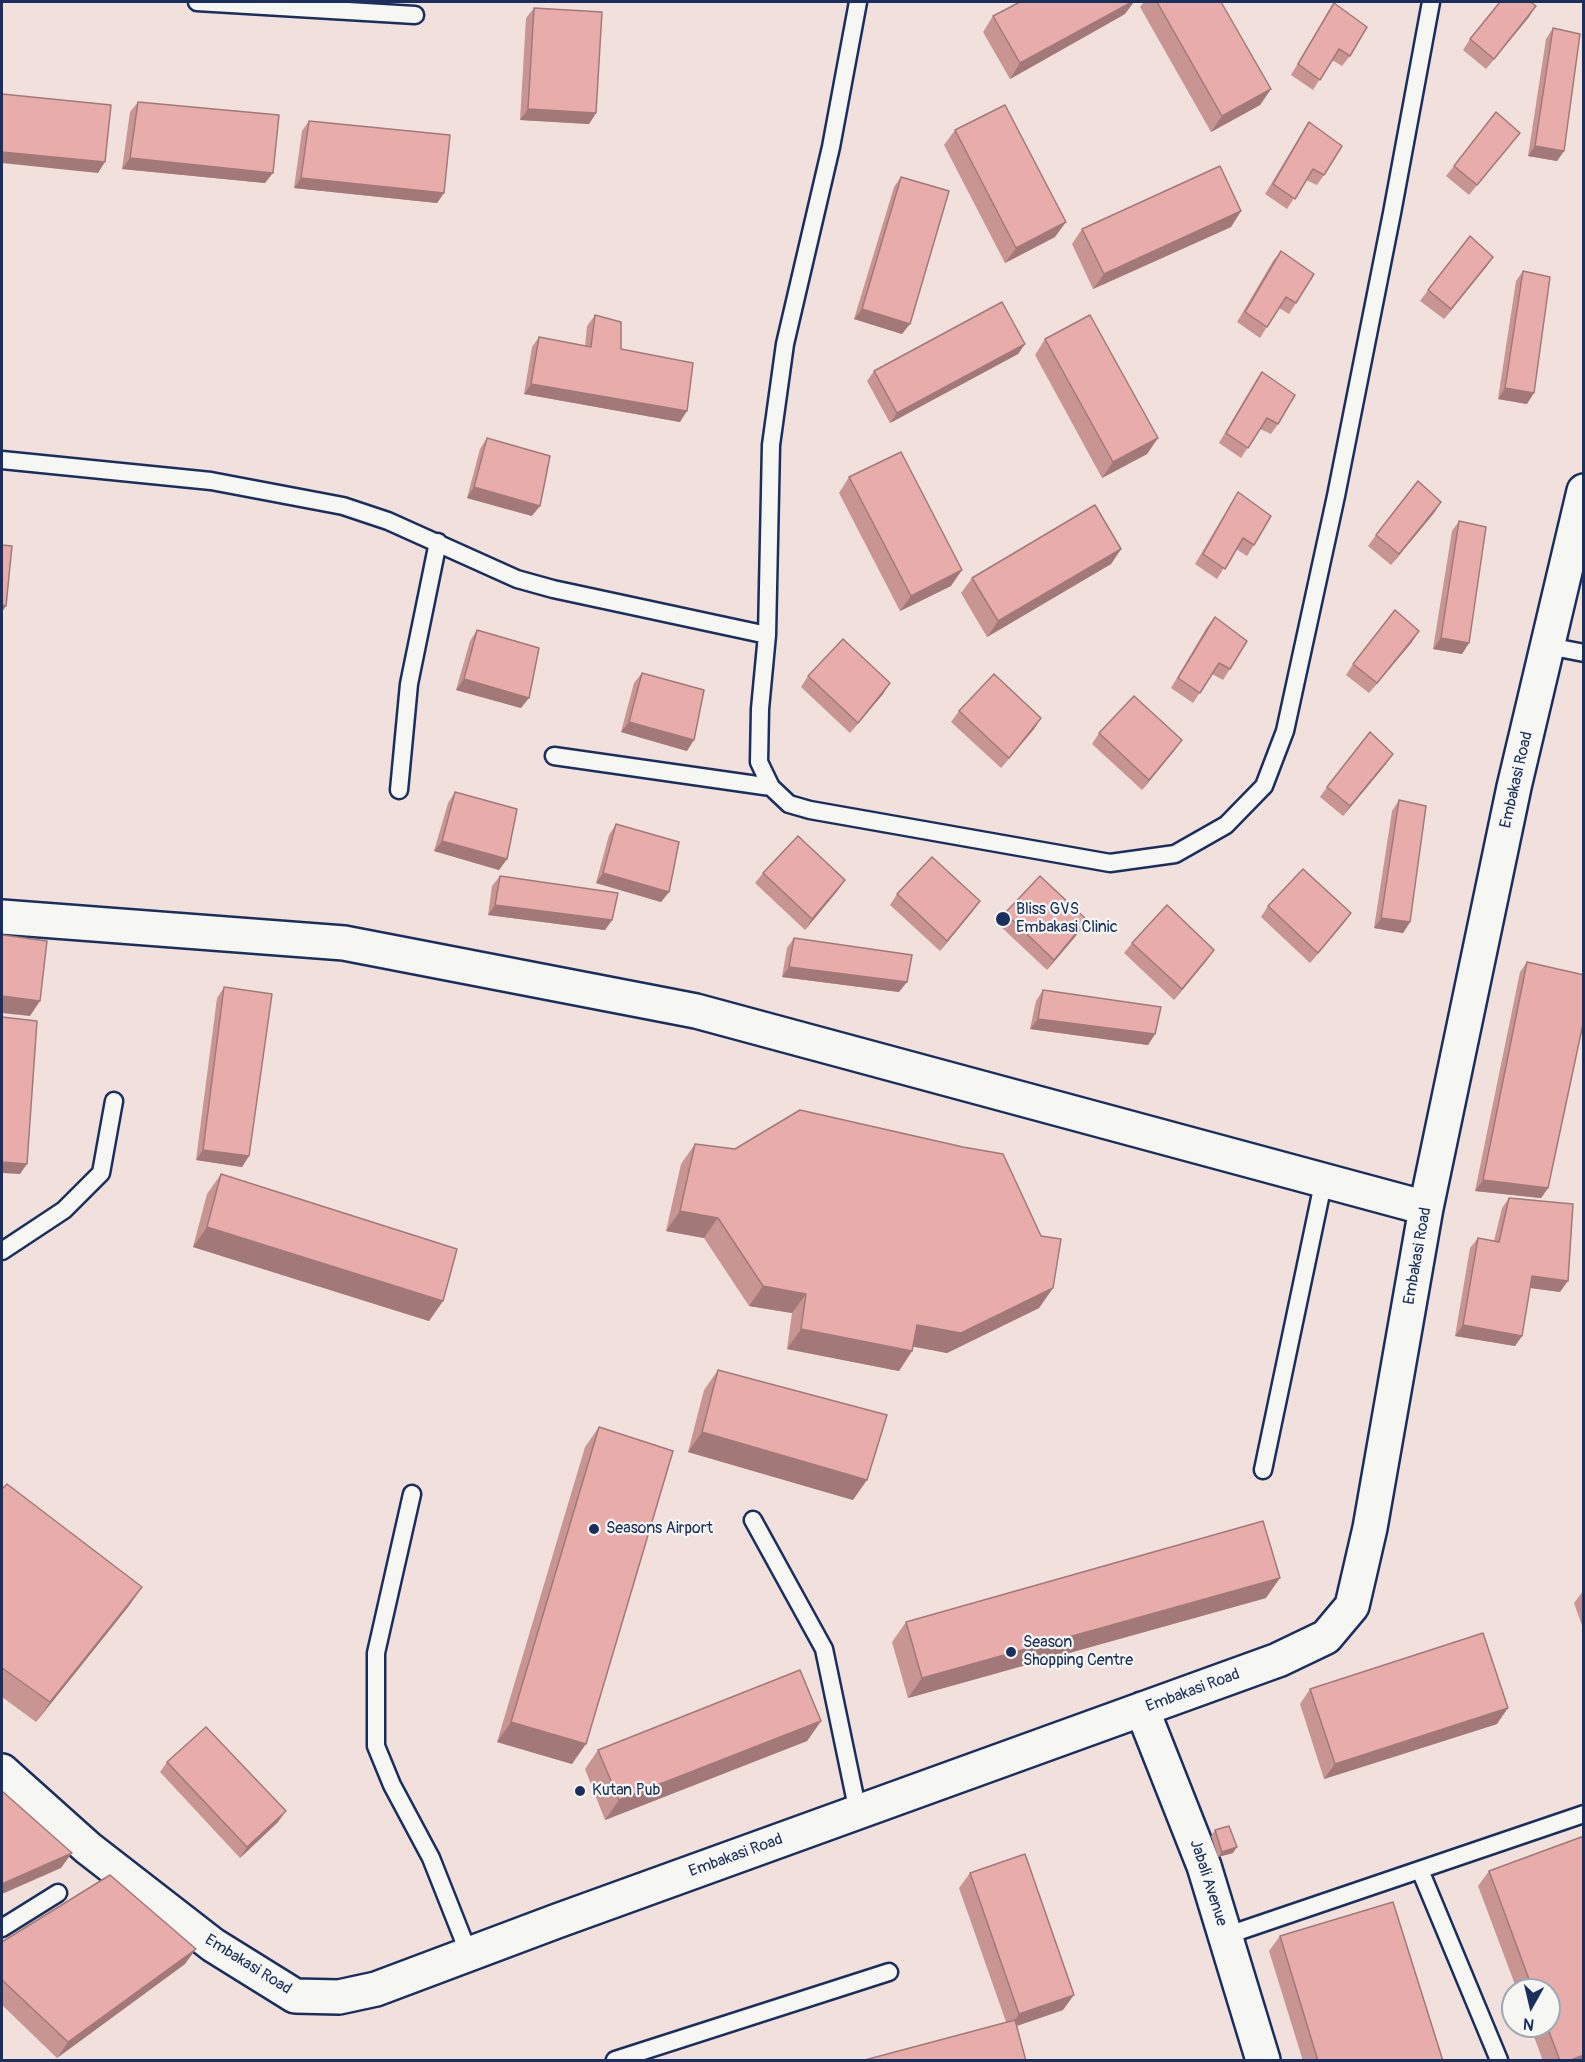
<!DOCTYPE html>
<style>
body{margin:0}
#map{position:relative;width:1585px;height:2062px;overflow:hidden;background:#f2e0dd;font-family:Pangolin,sans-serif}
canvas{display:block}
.frame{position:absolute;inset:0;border:3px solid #1b2f5e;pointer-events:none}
.north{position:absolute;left:1501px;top:1978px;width:60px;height:60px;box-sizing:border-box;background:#f6f6f2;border:2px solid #9ea6b7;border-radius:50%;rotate:188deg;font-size:16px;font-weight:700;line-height:24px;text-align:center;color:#1b2f5e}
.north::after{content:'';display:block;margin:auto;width:21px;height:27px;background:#1b2f5e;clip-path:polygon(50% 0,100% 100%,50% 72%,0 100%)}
</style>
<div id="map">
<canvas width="1585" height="2062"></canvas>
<div class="frame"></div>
<div class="north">N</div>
</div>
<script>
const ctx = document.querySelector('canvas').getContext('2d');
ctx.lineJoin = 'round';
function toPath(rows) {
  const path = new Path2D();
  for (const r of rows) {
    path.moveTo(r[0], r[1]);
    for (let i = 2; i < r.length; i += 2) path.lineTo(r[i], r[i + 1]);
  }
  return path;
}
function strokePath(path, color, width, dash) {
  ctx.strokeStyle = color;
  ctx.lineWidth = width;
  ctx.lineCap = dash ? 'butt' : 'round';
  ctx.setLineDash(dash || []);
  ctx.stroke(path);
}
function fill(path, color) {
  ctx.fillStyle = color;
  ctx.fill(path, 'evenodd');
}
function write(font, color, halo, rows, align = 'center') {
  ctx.font = font + ' Pangolin,sans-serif';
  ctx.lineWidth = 4.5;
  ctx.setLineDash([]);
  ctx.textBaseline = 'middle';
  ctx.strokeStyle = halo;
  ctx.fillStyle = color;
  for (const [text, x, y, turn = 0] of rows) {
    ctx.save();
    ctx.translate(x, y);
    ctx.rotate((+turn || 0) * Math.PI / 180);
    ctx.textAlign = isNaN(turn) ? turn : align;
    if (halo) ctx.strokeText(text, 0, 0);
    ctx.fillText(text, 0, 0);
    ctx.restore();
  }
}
const service = toPath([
 [197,2,415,15],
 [858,2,831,147,785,344,771,445,767,635,760,709,759,762,771,787,789,804,810,810,1110,863,1175,854,1226,825,1264,786,1285,731,1336,496,1392,213,1431,2],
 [2,460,211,481,343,506,388,521,517,579,553,589,767,635],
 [1548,646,1584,653],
 [554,756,771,787],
 [399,790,409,684,438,542],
 [2,1251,64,1210,101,1173,114,1101],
 [1263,1470,1324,1179],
 [412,1494,376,1653,376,1746,392,1785,431,1858,469,1954],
 [753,1520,824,1649,858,1812],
 [1420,1870,1499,2060],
 [2,1928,58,1893],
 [1225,1936,1584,1814],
 [615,2060,889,1972]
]);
const minor = toPath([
 [2,917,344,943,696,1011,1426,1208],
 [1142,1709,1204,1866,1263,2060],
 [2,1771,88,1848,213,1945,295,1996,339,1997,376,1989,557,1921,1278,1660,1326,1637,1352,1606,1370,1528,1426,1208,1514,787,1584,491]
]);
strokePath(service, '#1b2f5e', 21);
strokePath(minor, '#1b2f5e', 38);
strokePath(service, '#f6f6f2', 16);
strokePath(minor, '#f6f6f2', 33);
fill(toPath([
 [1144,2,1221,2,1271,89,1260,105,1211,132,1140,7],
 [1334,3,1350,56,1342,66,1332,60,1313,90,1291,75,1327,14],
 [534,8,596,113,589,124,520,120,526,18],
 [1125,14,1010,79,983,32,993,16],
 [1529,17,1486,69,1463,50,1470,39],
 [1553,28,1564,151,1557,161,1528,156,1546,39],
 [138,102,265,183,122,169,130,112],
 [309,121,444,193,437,203,294,188,302,131],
 [1309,122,1324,175,1317,185,1306,180,1287,209,1265,194,1302,133],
 [955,130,1055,237,1005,263,944,145],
 [1512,143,1469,195,1446,176,1454,166],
 [901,177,902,334,854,319,894,187],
 [1241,211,1231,227,1093,289,1072,244,1082,229],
 [1281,251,1296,303,1289,314,1279,308,1260,338,1237,322,1273,261],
 [1493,257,1486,267,1444,319,1420,301,1428,290],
 [1523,271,1527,404,1498,399,1516,281],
 [595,315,621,349,680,422,524,394,532,347,539,337,585,346,587,326],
 [1045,339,1158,438,1147,454,1102,478,1035,355],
 [1025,344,1018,354,890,423,867,381,874,371],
 [1262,372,1278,424,1271,434,1260,429,1241,458,1219,443,1255,382],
 [487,438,532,516,467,498,480,449],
 [849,477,951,586,900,611,839,493],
 [1238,492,1254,545,1247,556,1236,549,1217,579,1195,564,1231,503],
 [1441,502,1434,513,1391,565,1368,546,1376,535],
 [1459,521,1469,643,1462,654,1433,649,1452,531],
 [1121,549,1111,564,987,637,961,593,972,578],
 [1215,617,1230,669,1223,680,1212,674,1193,703,1171,688,1207,627],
 [477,630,521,708,456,690,470,641],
 [1412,642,1369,693,1346,675,1353,664],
 [642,673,687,751,621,732,634,683],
 [808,676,883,694,850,733,801,687],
 [959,711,1041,718,1034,729,1001,768,951,722],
 [1099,733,1174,751,1142,790,1092,744],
 [1386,764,1343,816,1320,797,1327,787],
 [455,792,507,859,499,870,434,851,448,803],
 [1399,800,1410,922,1403,933,1374,928,1392,811],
 [616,824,669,892,661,902,596,883,609,835],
 [763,873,845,880,838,890,805,930,755,883],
 [500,876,612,920,605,930,488,915,492,886],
 [897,894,972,912,940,951,890,905],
 [1268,906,1351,913,1343,924,1310,963,1261,917],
 [1005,913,1087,920,1080,931,1047,970,998,924],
 [794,938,899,992,782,977,787,948],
 [1132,943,1207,960,1174,1000,1124,953],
 [1527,962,1548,1188,1541,1198,1475,1191,1520,972],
 [224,987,249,1156,242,1167,196,1160,217,998],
 [1043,990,1155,1034,1148,1045,1030,1029,1036,1001],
 [695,1144,1053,1288,1039,1308,947,1353,913,1346,912,1351,899,1371,787,1349,792,1313,749,1306,704,1238,666,1231,681,1164],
 [221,1174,443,1301,429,1321,193,1247,207,1194],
 [1509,1198,1560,1292,1530,1288,1522,1336,1515,1346,1455,1336,1470,1248,1478,1238,1494,1241,1502,1208],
 [718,1370,853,1500,688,1452,704,1390],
 [599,1427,572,1764,497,1742,585,1447],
 [2,1489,142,1587,128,1607,36,1722,2,1697],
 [1584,1590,1584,1631,1574,1603],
 [1266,1598,908,1698,892,1642,906,1622],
 [1310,1689,1497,1724,1324,1779,1300,1704],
 [821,1721,807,1741,605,1820,585,1769,598,1750],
 [167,1762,278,1822,240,1858,160,1772],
 [1215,1830,1233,1853,1218,1857,1211,1836],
 [1584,1834,1584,2061,1543,2061,1530,2026,1549,2026,1549,1990,1517,1990,1478,1886,1489,1871,1582,1837],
 [970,1873,1063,2010,1016,2026,1006,2022,959,1888],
 [1280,1936,1443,2061,1303,2061,1269,1951],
 [2,1942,185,1964,57,2058,2,2005]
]), '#c89593');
fill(toPath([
 [1132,2,1134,2,1125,14,1010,79,1020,63],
 [1536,6,1529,17,1486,69,1494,59],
 [1271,89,1260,105,1211,132,1222,116],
 [528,109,596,113,589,124,520,120],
 [1535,146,1564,151,1557,161,1528,156],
 [2,152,105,162,98,173,2,163],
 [130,158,273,173,265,183,122,169],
 [301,178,444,193,437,203,294,188],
 [1241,211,1231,227,1093,289,1104,274],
 [1066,222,1055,237,1005,263,1016,248],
 [1493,257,1486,267,1444,319,1451,309],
 [862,309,910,324,902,334,854,319],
 [1025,344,1018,354,890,423,897,413],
 [531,384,687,411,680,422,524,394],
 [1505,388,1534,393,1527,404,1498,399],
 [1158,438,1147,454,1102,478,1113,462],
 [474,487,540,506,532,516,467,498],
 [1441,502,1434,513,1391,565,1399,554],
 [1121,549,1111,564,987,637,998,621],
 [962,570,951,586,900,611,911,596],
 [2,605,6,606,2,612],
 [1419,631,1412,642,1369,693,1377,683],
 [1441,638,1469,643,1462,654,1433,649],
 [464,679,529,698,521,708,456,690],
 [890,683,883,694,850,733],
 [1041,718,1034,729,1001,768],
 [629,722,694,740,687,751,621,732],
 [1182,740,1174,751,1142,790,1149,780],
 [1393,754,1386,764,1343,816,1350,806],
 [442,841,507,859,499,870,434,851],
 [603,873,669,892,661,902,596,883],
 [845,880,838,890,805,930,812,919],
 [980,901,972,912,940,951,947,941],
 [495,905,612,920,605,930,488,915],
 [1351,913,1343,924,1310,963,1318,953],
 [1381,918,1410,922,1403,933,1374,928],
 [1087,920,1080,931,1047,970,1054,960],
 [1214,950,1207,960,1174,1000,1182,989],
 [789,967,907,982,899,992,782,977],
 [2,996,40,1001,30,1016,2,1013],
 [1038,1019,1155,1034,1148,1045,1030,1029],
 [203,1150,249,1156,242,1167,196,1160],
 [2,1162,27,1164,20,1174,2,1173],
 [1483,1180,1548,1188,1541,1198,1475,1191],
 [680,1211,718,1218,704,1238,666,1231],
 [207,1227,443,1301,429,1321,193,1247],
 [1532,1276,1568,1281,1560,1292,1524,1287],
 [763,1286,806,1294,792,1313,749,1306],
 [1053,1288,1039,1308,947,1353,904,1345,917,1325],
 [1463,1325,1522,1336,1515,1346,1455,1336],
 [801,1329,912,1351,899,1371,787,1349],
 [702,1432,867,1480,853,1500,688,1452],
 [1280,1578,1266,1598,908,1698,922,1678],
 [142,1587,128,1607,36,1722,50,1702],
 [1508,1708,1497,1724,1324,1779,1335,1764],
 [821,1721,807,1741,605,1820,619,1800],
 [511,1722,586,1744,572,1764,497,1742],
 [286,1811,278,1822,240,1858,247,1847],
 [1237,1847,1233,1853,1218,1857,1222,1852],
 [72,1853,61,1868,2,1894,2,1884],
 [196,1949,185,1964,57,2058,68,2042],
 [1074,1995,1063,2010,1008,2029,1019,2014],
 [1584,2055,1584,2061,1568,2061]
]), '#a27978');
const building = toPath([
 [1020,2,1132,2,1020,63,993,16,1020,2],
 [1157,2,1221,2,1271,89,1222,116,1157,2],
 [1500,2,1531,2,1536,6,1494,59,1470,39,1500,2],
 [1334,3,1367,27,1350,56,1339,49,1320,80,1298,64,1334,3],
 [534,8,602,12,596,113,528,109,534,8],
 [1553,28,1580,34,1564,151,1535,146,1553,28],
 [2,94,111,105,105,162,2,152,2,94],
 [138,102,279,115,273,173,130,158,138,102],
 [1005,105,1066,222,1016,248,955,130,1005,105],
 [1496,112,1520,133,1477,185,1454,166,1496,112],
 [309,121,450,135,444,193,301,178,309,121],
 [1309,122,1342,146,1324,175,1313,169,1295,199,1273,184,1309,122],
 [1220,166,1241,211,1104,274,1082,229,1220,166],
 [901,177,949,191,910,324,862,309,901,177],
 [1470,236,1493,257,1451,309,1428,290,1470,236],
 [1281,251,1314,274,1296,303,1286,297,1267,327,1245,312,1281,251],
 [1523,271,1550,277,1534,393,1505,388,1523,271],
 [1002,302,1025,344,897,413,874,371,1002,302],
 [595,315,621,322,621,349,693,363,687,411,531,384,539,337,591,347,595,315],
 [1090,315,1158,438,1113,462,1045,339,1090,315],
 [1262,372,1295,395,1278,424,1267,418,1248,448,1226,433,1262,372],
 [487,438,550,456,540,506,474,487,487,438],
 [901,452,962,570,911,596,849,477,901,452],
 [1418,481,1441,502,1399,554,1376,535,1418,481],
 [1238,492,1271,516,1254,545,1243,538,1225,569,1203,554,1238,492],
 [1095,505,1121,549,998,621,972,578,1095,505],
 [1459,521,1486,527,1469,643,1441,638,1459,521],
 [2,545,12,546,6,606,2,605,2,545],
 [1395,610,1419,631,1377,683,1353,664,1395,610],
 [1215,617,1247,641,1230,669,1219,663,1200,693,1178,678,1215,617],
 [477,630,539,648,529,698,464,679,477,630],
 [843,639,890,683,858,723,808,676,843,639],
 [642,673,704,690,694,740,629,722,642,673],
 [994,674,1041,718,1009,758,959,711,994,674],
 [1134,696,1182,740,1149,780,1099,733,1134,696],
 [1370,732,1393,754,1350,806,1327,787,1370,732],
 [455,792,517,809,507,859,442,841,455,792],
 [1399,800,1426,806,1410,922,1381,918,1399,800],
 [616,824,679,842,669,892,603,873,616,824],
 [798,836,845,880,812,919,763,873,798,836],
 [932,857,980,901,947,941,897,894,932,857],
 [1303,869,1351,913,1318,953,1268,906,1303,869],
 [500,876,618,893,612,920,495,905,500,876],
 [1040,876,1087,920,1054,960,1005,913,1040,876],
 [1167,905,1214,950,1182,989,1132,943,1167,905],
 [2,935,47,941,40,1001,2,996,2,935],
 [794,938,912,955,907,982,789,967,794,938],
 [1527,962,1584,975,1584,1019,1548,1188,1483,1180,1527,962],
 [224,987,272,994,249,1156,203,1150,224,987],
 [1043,990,1161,1007,1155,1034,1038,1019,1043,990],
 [2,1017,37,1021,27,1164,2,1162,2,1017],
 [800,1110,963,1147,1003,1154,1041,1236,1061,1239,1053,1288,961,1333,917,1325,912,1351,801,1329,806,1294,763,1286,718,1218,680,1211,695,1144,735,1149,800,1110],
 [221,1174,457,1249,443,1301,207,1227,221,1174],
 [1509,1198,1573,1204,1568,1281,1532,1276,1522,1336,1463,1325,1478,1238,1499,1242,1509,1198],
 [718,1370,887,1415,867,1480,702,1432,718,1370],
 [599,1427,673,1451,586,1744,511,1722,599,1427],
 [7,1484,142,1587,50,1702,2,1668,2,1489,7,1484],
 [1263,1521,1280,1578,922,1678,906,1622,1263,1521],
 [1483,1633,1508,1708,1335,1764,1310,1689,1483,1633],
 [800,1670,821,1721,619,1800,598,1750,800,1670],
 [206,1727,286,1811,247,1847,167,1762,206,1727],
 [2,1791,72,1853,2,1884,2,1791],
 [1229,1826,1237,1847,1222,1852,1215,1830,1229,1826],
 [1584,1836,1584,2055,1568,2061,1560,2061,1547,2026,1549,2026,1549,1990,1533,1990,1489,1871,1584,1836],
 [1025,1854,1074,1995,1019,2014,970,1873,1025,1854],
 [110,1875,196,1949,68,2042,2,1980,2,1942,110,1875],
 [1393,1902,1443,2061,1318,2061,1280,1936,1393,1902],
 [1015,2020,1026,2061,861,2061,1015,2020]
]);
fill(building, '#e8adab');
strokePath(building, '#a27978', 1.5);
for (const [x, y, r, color] of [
 [1003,919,8,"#1b2f5e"],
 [594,1529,6,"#1b2f5e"],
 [1011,1652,6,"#1b2f5e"],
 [580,1791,6,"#1b2f5e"]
]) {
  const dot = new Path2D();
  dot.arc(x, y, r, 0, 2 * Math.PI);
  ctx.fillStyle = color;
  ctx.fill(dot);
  strokePath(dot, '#f6f6f2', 2);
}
write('16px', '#1b2f5e', '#f6f6f2', [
 ["Embakasi Road",1517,780,-77],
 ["Embakasi Road",1418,1256,-80],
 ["Embakasi Road",1193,1691,-20],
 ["Embakasi Road",736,1856,-20],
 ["Jabali Avenue",1208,1883,72],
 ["Embakasi Road",248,1965,32]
]);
write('16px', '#1b2f5e', '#f6f6f2', [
 ["Bliss GVS",1016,910],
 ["Embakasi Clinic",1016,928],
 ["Seasons Airport",606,1529],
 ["Season",1023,1643],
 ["Shopping Centre",1023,1661],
 ["Kutan Pub",592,1791]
], 'left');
</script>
